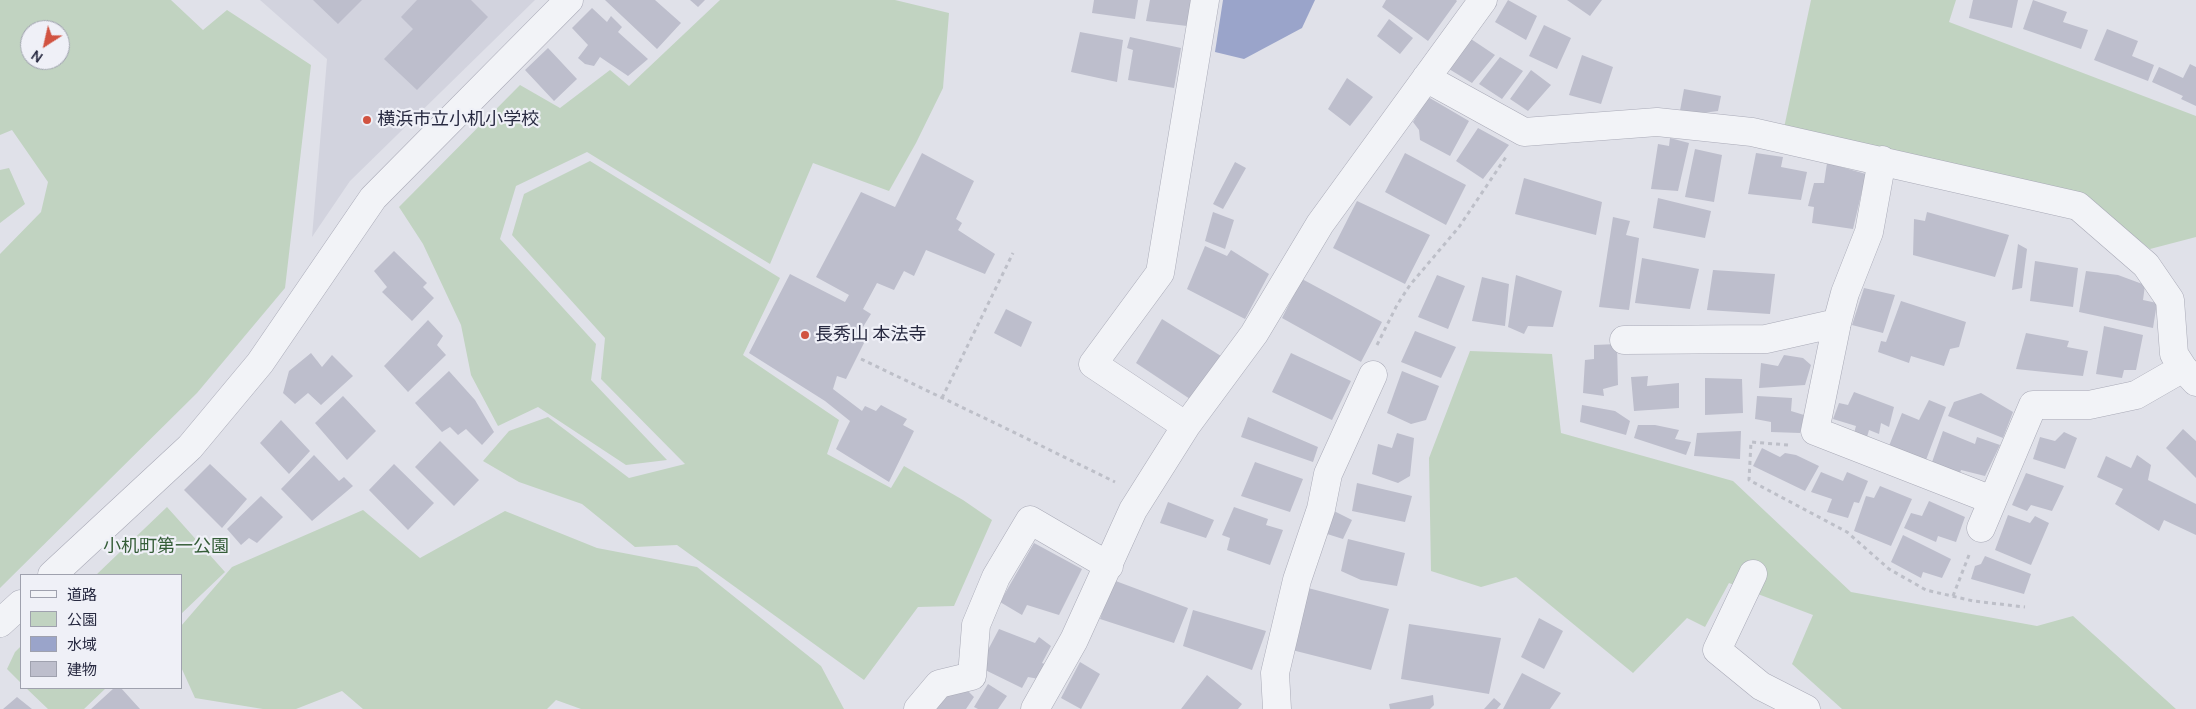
<!DOCTYPE html>
<meta charset="utf-8">
<style>
body{margin:0}
#map{position:relative;width:2196px;height:709px;overflow:hidden;background:#e0e1e9;font-family:Manrope,"Noto Sans JP",sans-serif}
canvas{display:block}
.legend{position:absolute;left:20px;top:574px;width:162px;height:115px;box-sizing:border-box;background:#eff0f7;border:1px solid #9fa1ae;margin:0;padding:6px 9px;list-style:none;font-size:15px;color:#282a41}
.legend li{display:flex;align-items:center;gap:10px;height:25px}
.legend b{width:25px;border:1px solid #9fa1ae}
.north{position:absolute;left:20px;top:20px;width:50px;height:50px;box-sizing:border-box;background:#eff0f7;border:1px solid #9fa1ae;border-radius:50%;rotate:215deg;font-size:14px;font-weight:700;line-height:20px;text-align:center;color:#282a41}
.north::after{content:'';display:block;margin:auto;width:18px;height:22px;background:#d15341;clip-path:polygon(50% 0,100% 100%,50% 72%,0 100%)}
</style>
<div id="map">
<canvas width="2196" height="709"></canvas>
<ul class="legend">
<li><b style="height:6px;background:#f2f3f7"></b>道路</li>
<li><b style="height:14px;background:#c1d3c1"></b>公園</li>
<li><b style="height:14px;background:#9aa4ca"></b>水域</li>
<li><b style="height:14px;background:#bdbecc"></b>建物</li>
</ul>
<div class="north">N</div>
</div>
<script>
const ctx = document.querySelector('canvas').getContext('2d');
ctx.lineJoin = 'round';
function fill(path, color) {
  ctx.fillStyle = color;
  ctx.fill(path, 'evenodd');
}
function toPath(rows) {
  const path = new Path2D();
  for (const r of rows) {
    path.moveTo(r[0], r[1]);
    for (let i = 2; i < r.length; i += 2) path.lineTo(r[i], r[i + 1]);
  }
  return path;
}
function strokePath(path, color, width, dash) {
  ctx.strokeStyle = color;
  ctx.lineWidth = width;
  ctx.lineCap = dash ? 'butt' : 'round';
  ctx.setLineDash(dash || []);
  ctx.stroke(path);
}
function write(font, color, halo, rows, align = 'center') {
  ctx.font = font + ' Manrope,"Noto Sans JP",sans-serif';
  ctx.lineWidth = 4.5;
  ctx.setLineDash([]);
  ctx.textBaseline = 'middle';
  ctx.strokeStyle = halo;
  ctx.fillStyle = color;
  for (const [text, x, y, turn = 0] of rows) {
    ctx.save();
    ctx.translate(x, y);
    ctx.rotate((+turn || 0) * Math.PI / 180);
    ctx.textAlign = isNaN(turn) ? turn : align;
    if (halo) ctx.strokeText(text, 0, 0);
    ctx.fillText(text, 0, 0);
    ctx.restore();
  }
}
fill(toPath([
 [260,0,535,0,350,181,312,237,327,59]
]), '#d2d3de');
fill(toPath([
 [0,0,171,0,203,30,227,10,311,65,285,288,197,393,0,588,0,254,41,212,48,182,12,130,0,135],
 [30,30,60,30,60,60,30,60],
 [720,0,895,0,949,13,943,88,916,143,889,191,813,163,770,264,587,152,516,186,500,239,596,344,591,380,667,460,626,465,538,407,498,426,471,375,461,325,423,244,399,207,520,85,560,108,610,70,629,86],
 [1811,0,1956,0,1949,22,2196,116,2196,237,2150,249,2081,195,1784,128],
 [590,161,780,278,743,355,839,420,827,454,891,488,904,466,963,500,992,520,954,606,918,607,864,680,677,545,635,547,582,504,519,482,483,461,509,431,548,417,629,478,685,464,601,379,605,338,512,235,524,194],
 [9,168,25,204,0,223,0,170],
 [1470,351,1552,354,1561,433,1733,481,1851,592,2037,626,2073,616,2176,709,1842,709,1792,664,1813,615,1729,583,1705,627,1687,618,1633,673,1516,577,1481,587,1431,571,1429,458],
 [167,507,225,572,181,614,181,575,96,575],
 [363,510,420,558,505,511,597,548,697,567,821,666,844,709,581,709,556,700,547,709,363,709,342,691,296,709,263,709,195,698,181,667,181,626,232,567],
 [21,646,21,683,7,669,15,652],
 [26,688,106,688,84,709,48,709]
]), '#c1d3c1');
fill(toPath([
 [1223,0,1315,0,1302,28,1244,59,1215,52]
]), '#9aa4ca');
fill(toPath([
 [313,0,362,0,338,24],
 [417,0,471,0,488,17,417,90,384,59,413,29,401,17],
 [605,0,655,0,681,23,657,49],
 [690,0,705,0,698,7],
 [1094,0,1138,0,1135,19,1092,13],
 [1150,0,1192,0,1187,26,1146,21],
 [1386,0,1456,0,1457,1,1428,41,1382,7],
 [1508,0,1537,16,1526,40,1495,22],
 [1567,0,1602,0,1590,16],
 [1973,0,2018,0,2012,28,1969,18],
 [2033,0,2067,12,2063,22,2088,30,2081,49,2023,29],
 [592,8,607,22,611,16,622,27,618,32,648,59,628,76,600,57,594,66,585,64,578,58,588,45,572,28],
 [1389,19,1413,38,1400,54,1377,36],
 [1544,25,1571,38,1557,69,1529,56],
 [2107,29,2138,41,2132,56,2154,65,2148,81,2094,60],
 [1080,32,1123,40,1117,82,1071,72],
 [1130,37,1181,48,1174,88,1128,80,1133,50,1127,48],
 [1471,39,1495,55,1472,83,1449,69],
 [548,48,577,79,554,101,525,70],
 [1582,55,1613,67,1601,104,1569,95],
 [1500,57,1523,71,1502,99,1479,84],
 [2190,64,2196,67,2196,106,2181,99,2183,96,2152,82,2159,67,2183,78],
 [1531,70,1551,85,1528,111,1510,99],
 [1347,78,1373,97,1350,126,1328,109],
 [1684,89,1721,96,1718,111,1679,116],
 [1428,97,1469,121,1450,156,1420,140,1419,130,1413,122],
 [1478,128,1509,145,1483,179,1456,161],
 [1670,138,1689,143,1678,191,1651,189,1658,144,1669,146],
 [1695,149,1722,155,1714,202,1685,197],
 [922,153,974,181,956,219,962,223,958,230,995,254,985,274,926,250,914,276,904,271,894,290,877,283,863,309,871,314,858,335,866,339,846,379,837,376,833,389,862,411,865,406,876,411,881,405,907,419,903,425,914,431,889,482,836,449,850,421,825,401,749,353,790,274,845,302,849,295,816,277,861,192,895,207],
 [1405,153,1466,185,1446,225,1385,192],
 [1756,153,1783,157,1781,167,1807,172,1801,200,1748,194],
 [1235,162,1246,168,1223,209,1213,204],
 [1827,163,1866,174,1853,229,1812,223,1814,207,1808,206,1814,183,1824,183],
 [1524,178,1602,202,1596,235,1515,214],
 [1658,198,1711,211,1705,238,1653,228],
 [1357,201,1430,235,1405,284,1333,248],
 [1213,212,1234,220,1225,249,1205,241],
 [1927,212,2009,235,1995,277,1913,255,1914,219,1925,221],
 [1613,217,1630,221,1626,235,1639,238,1629,310,1599,307],
 [2018,244,2027,249,2022,288,2012,290],
 [1205,246,1227,256,1231,250,1269,274,1245,319,1187,289],
 [394,251,427,283,423,287,434,298,412,321,382,292,387,287,374,271],
 [1642,258,1699,269,1690,309,1635,303],
 [2035,261,2078,268,2073,307,2030,301],
 [1713,270,1775,274,1770,314,1707,310],
 [2086,271,2118,275,2145,285,2143,300,2157,303,2153,328,2079,312],
 [1437,275,1465,286,1448,329,1418,317],
 [1516,275,1562,291,1553,327,1528,326,1524,334,1508,327],
 [1482,277,1509,284,1505,326,1472,321],
 [1302,279,1382,322,1361,362,1282,318],
 [1864,288,1895,295,1883,333,1852,325],
 [1901,301,1966,322,1959,347,1950,349,1944,366,1911,356,1909,363,1878,352,1881,341,1886,342],
 [1006,309,1032,322,1021,347,994,333],
 [1162,319,1221,356,1193,401,1136,363],
 [428,320,443,336,437,345,446,355,408,392,384,366],
 [2104,326,2143,335,2136,370,2124,370,2122,378,2096,374],
 [1415,331,1456,347,1441,378,1401,362],
 [2026,333,2069,341,2067,347,2088,351,2083,376,2016,369],
 [1617,344,1618,385,1603,389,1604,396,1583,393,1585,360,1594,359,1594,345],
 [311,353,322,367,332,355,353,376,321,405,308,393,295,404,283,393,289,371],
 [1291,353,1351,381,1332,420,1272,392],
 [1784,355,1803,358,1811,365,1805,385,1759,388,1761,363,1778,366],
 [449,371,475,400,494,432,482,445,466,429,458,435,450,427,442,432,415,403],
 [1402,371,1439,386,1426,420,1411,424,1387,413],
 [1648,376,1647,386,1679,383,1679,408,1634,411,1631,377],
 [1705,378,1742,379,1743,413,1705,415],
 [1854,392,1894,407,1889,427,1881,423,1879,434,1869,430,1867,437,1854,433,1856,426,1833,419,1839,403,1848,405],
 [1981,393,2013,412,2003,438,1948,416,1954,402],
 [343,396,376,431,347,460,315,423],
 [1757,396,1792,398,1791,411,1804,415,1800,433,1771,432,1771,422,1755,419],
 [1929,400,1946,407,1926,460,1889,446,1902,413,1919,420],
 [1582,405,1615,411,1630,421,1626,435,1580,422],
 [1248,417,1318,447,1313,462,1241,437],
 [281,420,310,451,289,474,260,443],
 [1638,425,1655,425,1679,430,1675,439,1691,442,1686,455,1634,438],
 [2183,429,2196,441,2196,478,2166,448],
 [1741,431,1740,459,1694,456,1697,433],
 [1943,431,1975,444,1977,437,2000,445,1985,476,1961,470,1959,476,1931,465],
 [2064,432,2077,438,2065,469,2033,459,2040,437,2055,441],
 [1397,433,1414,438,1410,476,1398,483,1372,474,1378,444,1392,448],
 [440,441,479,480,454,506,415,467],
 [1762,448,1780,457,1785,453,1796,455,1819,466,1805,491,1753,466],
 [314,455,339,481,344,477,353,486,312,521,281,489],
 [2137,455,2151,465,2148,480,2196,504,2196,535,2164,520,2159,531,2115,504,2123,489,2097,477,2106,456,2131,468],
 [1255,462,1303,479,1290,512,1241,496],
 [210,464,247,499,222,528,184,490],
 [394,464,434,503,408,530,369,490],
 [1821,472,1843,481,1847,472,1868,481,1859,503,1854,502,1848,518,1827,512,1832,499,1811,492],
 [2026,473,2064,486,2052,511,2031,505,2027,511,2012,505],
 [1357,483,1412,496,1405,522,1352,511],
 [1880,486,1912,499,1891,546,1854,531,1866,496,1874,498],
 [261,496,283,517,257,543,249,538,241,545,227,529],
 [1929,501,1965,517,1956,542,1938,536,1936,542,1904,528,1911,513,1922,516],
 [1168,502,1214,520,1206,538,1160,523],
 [1234,507,1268,519,1266,525,1283,530,1270,565,1227,550,1230,538,1222,535],
 [1332,510,1352,520,1343,539,1324,533],
 [2008,515,2030,523,2035,516,2049,523,2031,565,1995,550],
 [1903,535,1951,559,1942,578,1923,572,1921,578,1891,562],
 [1348,539,1405,553,1397,586,1361,580,1341,571],
 [1034,543,1082,569,1059,615,1027,605,1022,615,1000,602],
 [1985,556,2031,574,2024,594,1971,579,1975,566,1981,564],
 [1113,580,1188,608,1174,643,1100,619],
 [1308,588,1389,609,1371,670,1292,650],
 [1193,610,1266,631,1252,670,1183,646],
 [1539,618,1563,631,1544,669,1521,657],
 [1409,624,1501,638,1489,694,1401,679],
 [999,629,1035,643,1039,637,1051,646,1042,663,1048,665,1039,679,1028,677,1022,688,979,667],
 [1080,662,1100,674,1081,709,1061,698],
 [1522,673,1561,693,1550,709,1503,709],
 [1207,675,1242,704,1238,709,1181,709],
 [988,684,1007,696,998,709,978,709,974,707],
 [114,688,121,688,140,709,91,709],
 [965,688,974,697,966,709,931,709,947,689],
 [1433,695,1434,705,1430,709,1390,709,1389,704],
 [17,697,32,709,3,709],
 [1494,698,1501,704,1497,709,1484,709]
]), '#bdbecc');
const minor = toPath([
 [1426,78,1524,132,1657,122,1752,132,2078,206,2146,265,2170,300,2174,354,2183,368,2196,382],
 [1882,160,1869,232,1845,293,1837,323,1815,431,1992,500],
 [1624,340,1766,339,1837,323],
 [1186,426,1093,364,1160,273,1205,0],
 [1981,528,2033,405,2089,405,2136,395,2183,368],
 [1753,574,1717,650,1761,686,1806,709],
 [52,575,190,447,260,363,373,198,569,0],
 [0,623,21,604],
 [918,709,939,684,972,676,976,625,996,577,1030,520,1109,566],
 [1035,709,1074,640,1133,510,1186,426,1254,334,1320,224,1483,0],
 [1277,709,1275,673,1297,580,1321,509,1328,474,1373,375]
]);
strokePath(minor, '#a9aab7', 29);
strokePath(toPath([
 [1377,345,1397,305,1410,285,1459,227,1506,157],
 [861,359,1001,426,1115,482],
 [942,398,1013,253],
 [1788,445,1751,442,1749,480,1847,532,1889,569,1926,590,1973,601,2025,607],
 [1953,596,1969,555]
]), '#bdbfc8', 3, [4, 4]);
strokePath(minor, '#f2f3f7', 28);
for (const [x, y, r, color] of [
 [367,120,5,"#d15341"],
 [805,335,5,"#d15341"]
]) {
  const dot = new Path2D();
  dot.arc(x, y, r, 0, 2 * Math.PI);
  ctx.fillStyle = color;
  ctx.fill(dot);
  strokePath(dot, '#eff0f7', 2);
}
write('18px', '#282a41', '#eff0f7', [
 ["横浜市立小机小学校",377,120],
 ["長秀山 本法寺",815,335]
], 'left');
write('18px', '#355d38', '#eff0f7', [
 ["小机町第一公園",166,547]
]);
</script>
